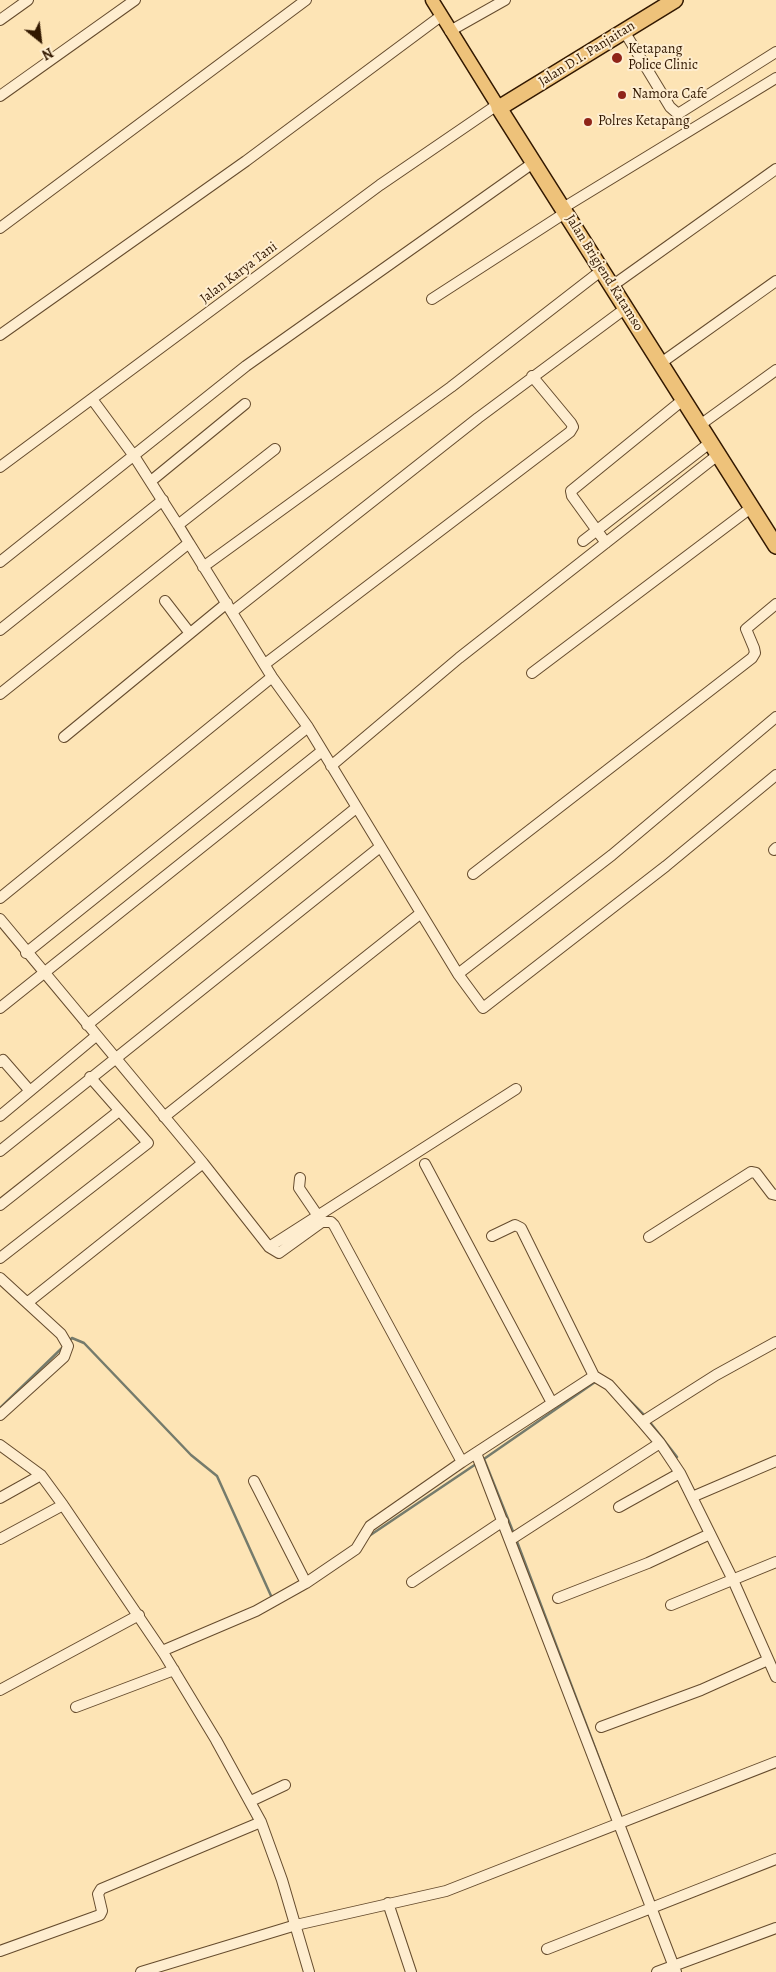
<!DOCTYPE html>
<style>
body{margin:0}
#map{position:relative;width:776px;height:1972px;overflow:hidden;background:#fde4b5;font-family:Alegreya,serif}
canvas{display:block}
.north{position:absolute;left:15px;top:15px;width:50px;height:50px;-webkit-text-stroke:4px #feedcf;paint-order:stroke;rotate:151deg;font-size:14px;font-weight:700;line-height:20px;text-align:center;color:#321800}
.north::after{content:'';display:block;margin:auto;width:18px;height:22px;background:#321800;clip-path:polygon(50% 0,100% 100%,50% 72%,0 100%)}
</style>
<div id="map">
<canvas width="776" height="1972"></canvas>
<div class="north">N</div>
</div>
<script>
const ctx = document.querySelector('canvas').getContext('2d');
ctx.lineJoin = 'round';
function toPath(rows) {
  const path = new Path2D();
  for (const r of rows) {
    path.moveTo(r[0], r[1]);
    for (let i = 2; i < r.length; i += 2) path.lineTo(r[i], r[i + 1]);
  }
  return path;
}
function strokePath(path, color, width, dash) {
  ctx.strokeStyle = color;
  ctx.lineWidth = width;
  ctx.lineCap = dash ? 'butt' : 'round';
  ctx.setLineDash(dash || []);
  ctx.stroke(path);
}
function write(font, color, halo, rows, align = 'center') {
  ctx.font = font + ' Alegreya,serif';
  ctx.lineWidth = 4;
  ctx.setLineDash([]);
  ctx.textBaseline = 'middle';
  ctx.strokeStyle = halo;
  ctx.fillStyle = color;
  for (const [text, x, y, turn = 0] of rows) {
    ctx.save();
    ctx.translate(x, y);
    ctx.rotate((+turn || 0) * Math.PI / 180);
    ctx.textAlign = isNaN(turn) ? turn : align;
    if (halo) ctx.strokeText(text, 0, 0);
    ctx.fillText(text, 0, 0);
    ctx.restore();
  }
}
strokePath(toPath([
 [69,1341,72,1338,84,1343,191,1455,217,1476,272,1598],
 [623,1394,646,1417],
 [0,1408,63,1347],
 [649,1421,677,1457],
 [484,1459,514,1534],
 [481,1461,598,1380],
 [369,1536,476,1464],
 [516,1539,622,1819]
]), '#757b6c', 2.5);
const minor = toPath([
 [0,20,28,0],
 [450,31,505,0],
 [624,31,670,107,678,114,776,52],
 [0,96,135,0],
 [563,208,776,78],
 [0,228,306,0],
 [612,286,776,169],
 [432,299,565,213],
 [0,335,246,161,441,16],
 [661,363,776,281],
 [92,399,134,456,178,525,275,449],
 [700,425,776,370],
 [0,467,380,185,497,105],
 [151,481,245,404],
 [583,541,711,442],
 [189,543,272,677,308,727,458,974,483,1008,666,866,776,775],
 [606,543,572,496,571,491,684,399],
 [0,562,246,366,533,163],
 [203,567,451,387,602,270],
 [165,601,189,632],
 [232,612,478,418,626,308],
 [0,630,163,500],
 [265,664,570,432,573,427,571,423,532,376],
 [532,673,752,507],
 [0,694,189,543,178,525],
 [64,737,227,603],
 [331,766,459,658,719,454],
 [774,850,776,848],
 [473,874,752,658,755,653,754,648,746,629,776,604],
 [0,898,272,677],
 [0,919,203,1163,269,1247,516,1089],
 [26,953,308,727],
 [458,974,612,855,776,717],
 [0,1008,322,751],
 [87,1025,356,808],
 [0,1062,3,1060,30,1091],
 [0,1116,96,1036],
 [164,1117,421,913],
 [0,1151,380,847],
 [425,1164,552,1403],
 [300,1178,299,1188,318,1216],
 [0,1205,119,1111],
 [492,1236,515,1225,521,1228,594,1376],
 [649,1237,751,1172,756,1173,772,1194,776,1195],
 [269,1247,279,1253,322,1222,331,1222,334,1225,462,1462],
 [0,1258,148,1143,90,1077],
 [0,1278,61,1334,68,1346,64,1357,0,1415],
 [27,1303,203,1163],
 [642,1422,716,1375,776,1342],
 [0,1445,41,1475,63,1505,164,1654,216,1740,261,1822,282,1880,309,1972],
 [476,1453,676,1972],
 [254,1481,306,1583],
 [692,1497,776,1461],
 [0,1498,41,1475],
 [619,1507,680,1473],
 [0,1539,63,1505],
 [510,1540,660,1443],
 [412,1582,503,1521],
 [558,1598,648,1563,710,1534],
 [671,1605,776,1562],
 [162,1651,256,1611,306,1583,356,1549,370,1526,462,1462,594,1376,609,1385,642,1422,660,1443,680,1473,733,1580,776,1677],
 [0,1690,139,1615],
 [76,1707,174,1670],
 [601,1727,701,1690,768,1660],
 [251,1801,285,1785],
 [388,1903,411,1972],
 [547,1949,776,1859],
 [0,1951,100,1915,102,1911,98,1894,101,1889,261,1822],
 [141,1972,296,1925,446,1891,776,1762],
 [657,1972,776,1928]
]);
const major = toPath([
 [432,0,499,108]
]);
const highway = toPath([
 [675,0,499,108,776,546]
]);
strokePath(minor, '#654b2d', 12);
strokePath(major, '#321800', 15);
strokePath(highway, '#321800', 18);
strokePath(minor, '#feedcf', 10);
strokePath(major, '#eec27a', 12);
strokePath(highway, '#eec27a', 15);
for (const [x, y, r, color] of [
 [617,58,6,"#8f2418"],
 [622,95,5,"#8f2418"],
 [588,122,5,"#8f2418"]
]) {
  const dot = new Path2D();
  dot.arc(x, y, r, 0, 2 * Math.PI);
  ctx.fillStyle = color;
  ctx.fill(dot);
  strokePath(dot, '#feedcf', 2);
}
write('14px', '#321800', '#feedcf', [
 ["Ketapang",628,50],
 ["Police Clinic",628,66],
 ["Namora Cafe",632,95],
 ["Polres Ketapang",598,122]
], 'left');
write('14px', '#321800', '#feedcf', [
 ["Jalan D.I. Panjaitan",587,54,-32],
 ["Jalan Karya Tani",239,273,-37],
 ["Jalan Brigjend Katamso",604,273,58]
]);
</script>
